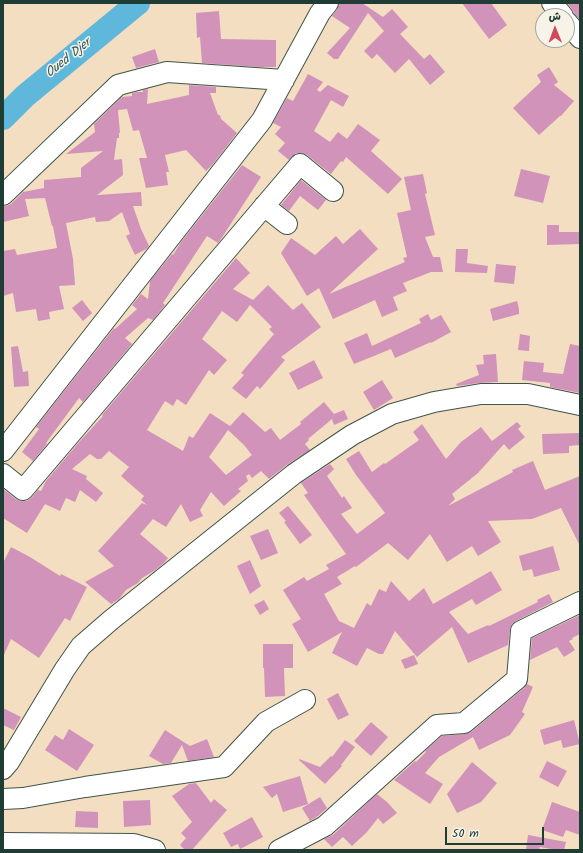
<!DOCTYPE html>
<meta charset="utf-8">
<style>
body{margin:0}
#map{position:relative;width:583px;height:853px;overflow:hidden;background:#f3dec1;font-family:Kalam,"Playpen Sans Arabic",sans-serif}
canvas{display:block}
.frame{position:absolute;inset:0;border:4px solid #1f3d34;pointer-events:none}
.north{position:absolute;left:535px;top:8px;width:40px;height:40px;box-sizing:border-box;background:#f7f3e8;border:1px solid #a1aaa0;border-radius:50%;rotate:359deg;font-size:11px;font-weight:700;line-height:16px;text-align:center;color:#1f3d34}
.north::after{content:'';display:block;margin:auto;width:14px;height:18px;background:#d1495b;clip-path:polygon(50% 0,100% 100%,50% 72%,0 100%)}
.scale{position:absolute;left:445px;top:827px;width:99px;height:18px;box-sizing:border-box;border:2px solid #1f3d34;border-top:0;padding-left:5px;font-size:12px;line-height:14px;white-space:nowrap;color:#1f3d34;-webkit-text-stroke:3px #f7f3e8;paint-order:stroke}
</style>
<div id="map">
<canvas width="583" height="853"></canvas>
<div class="frame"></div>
<div class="north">ش</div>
<div class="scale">50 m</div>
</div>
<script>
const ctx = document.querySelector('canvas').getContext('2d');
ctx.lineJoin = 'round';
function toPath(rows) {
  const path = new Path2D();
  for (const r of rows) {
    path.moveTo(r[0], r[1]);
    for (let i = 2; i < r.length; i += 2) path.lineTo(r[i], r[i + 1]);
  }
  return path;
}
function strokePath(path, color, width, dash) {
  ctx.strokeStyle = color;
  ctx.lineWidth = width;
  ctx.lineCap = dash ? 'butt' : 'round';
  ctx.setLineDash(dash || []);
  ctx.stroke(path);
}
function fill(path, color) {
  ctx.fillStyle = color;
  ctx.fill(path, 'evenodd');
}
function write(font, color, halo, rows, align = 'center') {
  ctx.font = font + ' Kalam,sans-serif';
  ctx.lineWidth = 3;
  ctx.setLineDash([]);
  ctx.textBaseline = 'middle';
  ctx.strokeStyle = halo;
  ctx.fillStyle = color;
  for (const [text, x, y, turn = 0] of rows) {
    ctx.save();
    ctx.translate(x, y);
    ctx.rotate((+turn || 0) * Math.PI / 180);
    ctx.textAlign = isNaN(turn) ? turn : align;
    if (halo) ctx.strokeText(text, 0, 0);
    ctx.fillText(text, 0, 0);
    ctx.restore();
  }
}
strokePath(toPath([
 [3,118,25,96,138,3]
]), '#5fb7dc', 24);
fill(toPath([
 [339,3,362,3,383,17,392,9,408,27,400,34,424,59,430,54,445,72,430,85,409,59,395,73,377,54,372,59,364,51,384,31,368,13,338,59,334,59,327,53,350,28,332,16,337,10],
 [462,3,491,3,507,25,489,39],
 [567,3,580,3,580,20,574,13,572,9],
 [219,11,221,39,276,40,276,67,258,67,202,63,200,37,197,38,196,13],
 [155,49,159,62,136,68,132,57],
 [549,67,558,82,554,85,574,101,561,116,560,116,539,135,513,108,541,82,537,75],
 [308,74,323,82,317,90,320,92,328,85,349,96,343,107,331,100,314,131,330,142,338,132,347,139,358,124,380,140,371,151,402,179,388,194,346,157,343,162,341,161,331,174,307,155,302,153,296,153,289,160,278,151,285,143,275,134,281,127,273,123,287,98,293,101],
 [189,85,216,87,216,93,210,93,218,115,220,115,221,119,237,133,213,164,206,171,186,150,165,155,169,172,166,172,168,185,146,188,139,158,147,158,139,130,133,131,127,109,118,110,120,133,119,133,119,138,117,138,114,160,122,159,123,175,97,195,141,192,142,206,133,206,141,229,149,246,146,249,135,255,126,236,130,234,122,212,109,221,96,222,95,217,66,223,73,259,75,285,59,286,64,309,49,312,50,319,38,321,36,309,16,312,13,293,3,296,3,251,15,249,17,255,57,248,53,226,52,226,45,198,25,199,29,216,3,222,3,206,6,206,11,204,23,192,44,188,44,180,81,177,81,168,103,151,66,154,95,132,94,124,122,97,132,96,132,93,138,92,143,92,143,90,148,89,147,104,189,95],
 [242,165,261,177,221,239,218,243,207,236,163,303,165,305,153,320,148,318,125,338,132,344,83,402,79,398,46,443,47,444,33,461,22,452,39,429,36,427,114,328,115,329,137,309,132,305,141,294,148,299,150,281,172,254,173,255,181,242],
 [521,169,550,176,543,203,514,196],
 [423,174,427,193,425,194,435,235,425,237,433,257,440,257,443,272,431,272,403,283,407,291,393,297,398,310,382,317,375,300,333,319,319,288,307,296,281,253,291,238,315,255,336,236,343,244,360,229,378,249,329,294,405,262,403,258,407,257,397,213,411,210,404,177],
 [301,180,326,200,318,210,300,196,289,211,281,205],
 [547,225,559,225,559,232,580,232,580,244,547,245],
 [456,249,468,249,467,263,488,266,487,273,455,272],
 [236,258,250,273,233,289,253,300,268,285,293,310,302,303,321,327,281,357,285,360,260,389,257,386,246,399,232,388,244,375,241,373,274,334,269,329,272,327,250,305,237,322,222,311,202,339,227,360,214,375,209,370,186,405,177,399,173,406,165,401,147,430,183,451,189,436,193,438,210,413,230,426,243,412,265,432,271,428,280,440,301,424,300,422,324,402,334,414,344,410,348,419,334,425,332,419,308,439,309,440,305,444,310,450,288,464,269,479,261,471,252,478,249,474,246,476,248,481,238,489,241,491,224,506,211,492,200,510,203,516,190,522,181,504,166,527,153,519,140,534,168,558,164,563,154,571,142,578,138,583,126,590,119,599,111,604,85,582,114,566,98,551,142,503,147,505,141,500,144,496,121,476,129,467,109,451,101,459,97,459,90,454,72,469,87,476,86,479,103,493,96,502,80,490,75,502,66,498,60,511,45,504,27,533,3,518,3,489,16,499,22,501,27,501,32,497,38,490,41,491,46,481,80,441,103,416,102,415],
 [228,430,244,445,252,455,226,475,209,457],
 [496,264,516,266,514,284,494,282],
 [82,300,92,313,83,321,72,308],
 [517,301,519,309,519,314,493,321,490,309],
 [428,314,431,320,441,315,451,332,431,343,431,342,395,358,391,349,354,364,344,343,367,333,372,346,421,323,419,319],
 [520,334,530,336,529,351,518,350],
 [570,344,580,346,580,393,550,387,550,383,522,380,524,361,544,363,543,372,563,374],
 [18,346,23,372,28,371,29,386,14,387,11,347],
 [496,354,498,382,479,383,457,386,456,384,479,375,476,365,484,364,483,355],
 [314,360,323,378,298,390,289,373],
 [382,380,393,398,374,410,363,392],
 [517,422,521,426,518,429,525,437,509,450,504,444,478,473,452,494,455,499,448,506,513,472,512,470,533,461,545,490,580,476,580,546,561,508,532,519,488,521,501,542,478,556,472,546,447,562,430,534,408,560,388,543,356,567,355,566,337,577,342,584,324,594,339,621,354,628,367,603,371,606,379,589,386,592,391,581,409,601,424,588,433,604,491,571,502,590,476,605,472,599,449,612,468,634,488,625,489,626,538,602,537,600,549,594,553,602,516,621,512,624,510,630,508,645,468,663,452,627,417,657,395,631,383,654,379,654,367,648,357,666,332,653,342,632,308,652,292,624,301,619,283,590,304,577,307,581,329,569,326,565,346,554,304,495,308,493,301,483,330,464,334,469,327,476,342,498,344,496,352,508,341,514,357,534,385,513,356,475,346,459,359,451,372,472,384,463,385,464,419,440,413,432,422,424,446,459,461,442,481,427,492,441],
 [580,433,580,445,569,446,569,453,543,454,542,434],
 [288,506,312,535,300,544,284,522,286,521,279,513],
 [268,529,278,553,261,560,250,536],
 [553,546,560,570,534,577,532,569,523,571,519,556],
 [11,547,30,557,60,576,61,574,87,587,70,621,65,618,39,658,11,639,3,657,3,563],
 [250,560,261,586,250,594,237,566],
 [264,600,269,609,260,615,254,605],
 [580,615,580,634,572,638,573,639,569,641,575,650,564,657,557,647,530,660,532,638],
 [263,644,293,644,293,668,284,668,285,696,265,697,264,668,263,668],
 [414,655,418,664,405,669,401,660],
 [527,684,533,687,522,712,525,714,510,735,479,750,473,737,439,757,425,773,443,784,430,804,394,780,415,761,416,762,426,752,425,751,442,736,465,734,471,732,524,688],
 [338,693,349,715,338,720,327,699],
 [3,708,21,717,14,730,3,725],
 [574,720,580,744,563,748,561,740,544,745,540,730],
 [371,722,388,737,371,756,354,741],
 [69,729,94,745,77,771,45,750,55,735,63,740],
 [165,730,190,746,207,739,214,757,188,761,182,745,171,763,163,764,149,756],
 [345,740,355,747,341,765,342,766,325,784,299,760,299,759,320,767,331,756,332,757],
 [547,761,567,771,558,787,539,777],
 [472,762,497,783,481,802,457,813,447,794],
 [300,776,308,804,283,812,277,794,272,798,263,787],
 [196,783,211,803,214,799,227,810,192,850,185,850,180,845,186,838,181,833,192,822,172,796,189,784],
 [377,794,387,802,397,813,383,824,378,818,367,832,352,846,343,837,332,847,324,839,333,835],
 [320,797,327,808,318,816,310,821,302,808],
 [150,800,151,825,124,827,123,801],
 [552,802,580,812,580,835,566,830,563,837,542,830],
 [76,811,98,812,98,828,75,827],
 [252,817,263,837,240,849,238,844,231,847,223,833],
 [528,835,566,842,564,850,557,850,540,847,539,850,526,850]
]), '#d193b9');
const minor = toPath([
 [552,3,563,16],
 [567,22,580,38],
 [3,195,118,85,167,72,284,80],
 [264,206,287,224],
 [3,451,262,120,320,13,328,3],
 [3,474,23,490,300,164,333,191],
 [3,769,9,762,65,669,81,646,111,620,294,474,352,435,392,414,434,402,481,394,528,394,580,405],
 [3,799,23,798,85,787,224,767,266,722,305,700],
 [3,843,134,844,155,850],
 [279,850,325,826,437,725,464,723,517,679,521,631,580,602]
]);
strokePath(minor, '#3f5549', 22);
strokePath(minor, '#fff', 20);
write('italic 13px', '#2f5c5e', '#f7f3e8', [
 ["Oued Djer",69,59,-39]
]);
</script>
